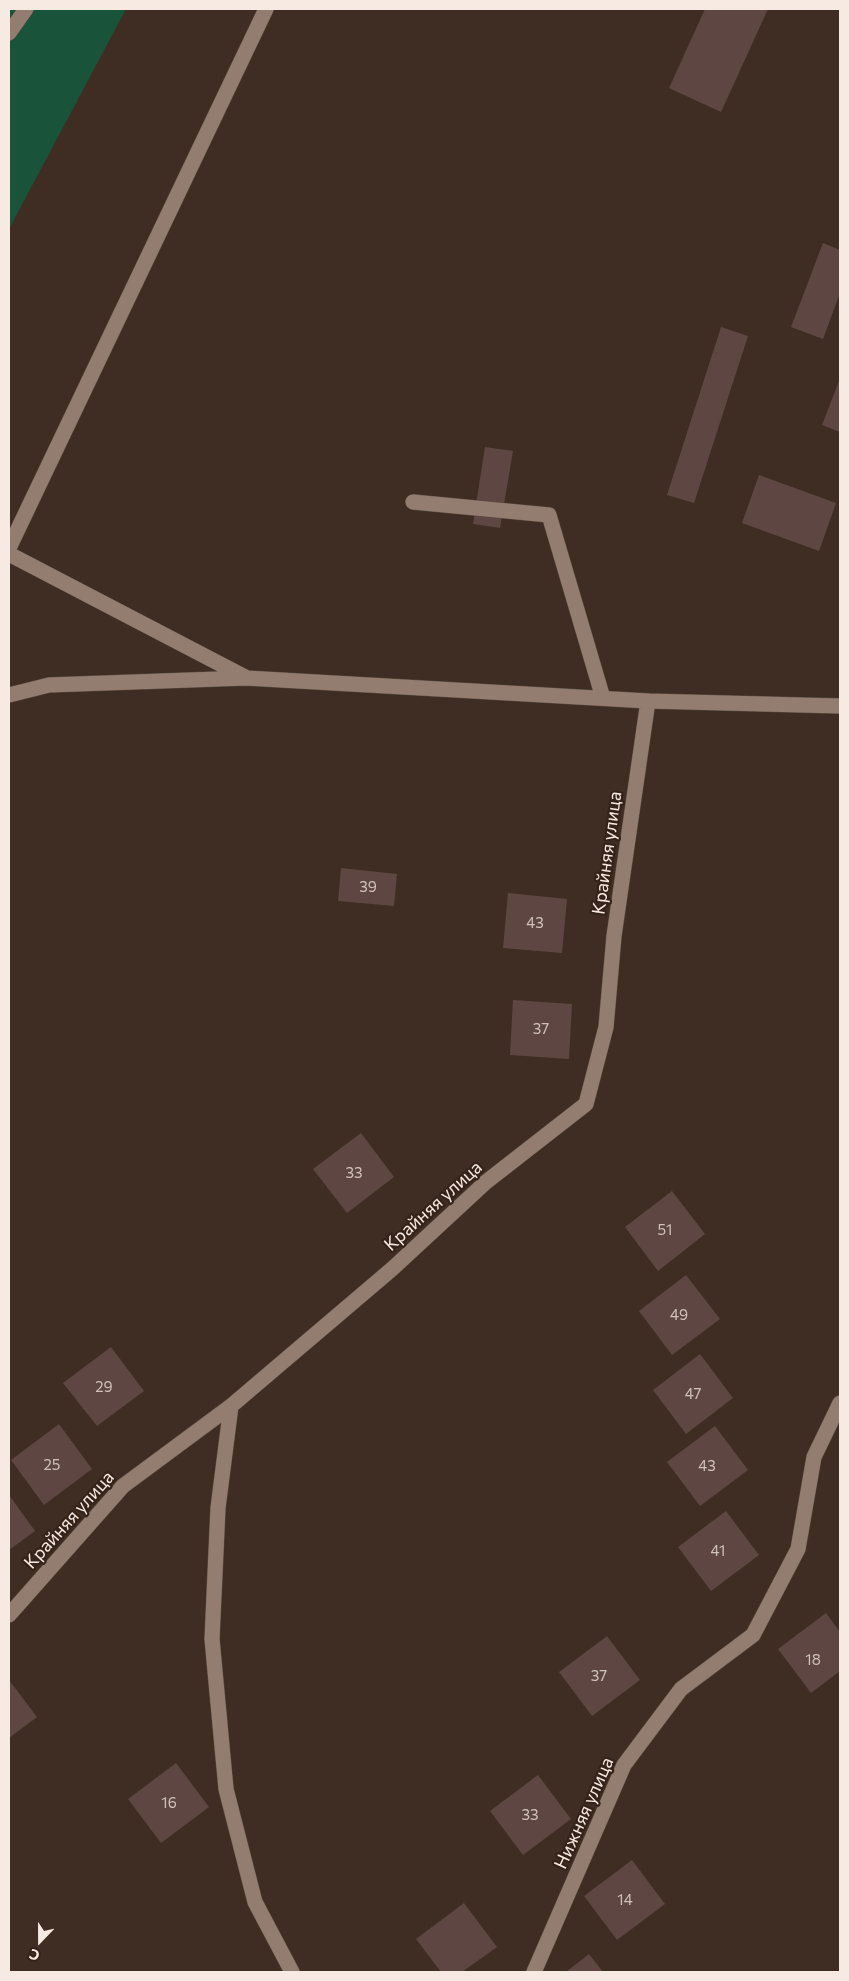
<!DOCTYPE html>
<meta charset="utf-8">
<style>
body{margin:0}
#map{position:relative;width:849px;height:1981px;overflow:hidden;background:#3f2d23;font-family:Commissioner,sans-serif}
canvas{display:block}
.frame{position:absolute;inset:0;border:10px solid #f7eae3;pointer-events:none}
.north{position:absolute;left:15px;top:1916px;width:50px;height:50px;-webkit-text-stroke:4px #352319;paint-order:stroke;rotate:202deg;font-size:14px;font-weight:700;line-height:20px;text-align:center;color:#f7eae3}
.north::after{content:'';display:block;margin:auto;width:18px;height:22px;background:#f7eae3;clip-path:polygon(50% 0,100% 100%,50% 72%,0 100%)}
</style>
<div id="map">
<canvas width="849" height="1981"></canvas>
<div class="frame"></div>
<div class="north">С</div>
</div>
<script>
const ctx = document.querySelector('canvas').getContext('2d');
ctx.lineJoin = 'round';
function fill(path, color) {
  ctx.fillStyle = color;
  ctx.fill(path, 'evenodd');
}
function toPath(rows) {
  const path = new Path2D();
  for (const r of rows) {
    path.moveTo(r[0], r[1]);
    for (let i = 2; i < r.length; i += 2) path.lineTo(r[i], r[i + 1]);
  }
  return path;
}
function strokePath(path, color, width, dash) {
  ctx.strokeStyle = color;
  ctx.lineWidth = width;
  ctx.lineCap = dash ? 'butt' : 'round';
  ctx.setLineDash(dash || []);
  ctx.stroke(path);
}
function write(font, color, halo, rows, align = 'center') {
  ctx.font = font + ' Commissioner,sans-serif';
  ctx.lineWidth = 4.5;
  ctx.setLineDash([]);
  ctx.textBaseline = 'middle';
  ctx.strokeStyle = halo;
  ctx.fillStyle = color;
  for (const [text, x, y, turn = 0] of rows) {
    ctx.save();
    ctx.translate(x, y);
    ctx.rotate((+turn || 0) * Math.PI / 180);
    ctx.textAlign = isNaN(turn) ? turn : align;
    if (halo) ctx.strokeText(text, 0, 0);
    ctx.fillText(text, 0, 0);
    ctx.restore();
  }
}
fill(toPath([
 [9,9,126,9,9,229]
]), '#18533a');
fill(toPath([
 [705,9,768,9,721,112,669,88],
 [823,243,840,250,840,293,823,339,791,327],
 [721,327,748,336,694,503,667,495],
 [839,381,840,381,840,432,822,425],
 [485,447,513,451,500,528,473,524],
 [759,475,836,503,819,551,742,523],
 [341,868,397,874,394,906,338,901],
 [508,893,567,899,562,953,503,948],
 [513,1000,572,1004,569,1059,510,1055],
 [361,1133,394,1177,347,1213,313,1169],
 [672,1191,705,1234,658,1271,625,1227],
 [686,1275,720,1319,672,1355,639,1311],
 [111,1347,144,1391,97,1426,63,1383],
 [700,1354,733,1398,686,1434,653,1390],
 [59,1424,92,1469,44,1505,11,1460],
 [715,1426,748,1470,700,1506,667,1462],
 [9,1495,35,1531,9,1550],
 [726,1511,759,1555,711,1591,678,1547],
 [826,1613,840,1632,840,1671,811,1693,778,1649],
 [607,1636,640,1680,592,1716,559,1672],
 [9,1680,37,1717,9,1738],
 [176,1763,209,1807,161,1843,128,1799],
 [538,1775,571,1819,523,1855,490,1811],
 [632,1860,665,1904,617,1940,584,1896],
 [464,1903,497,1947,462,1972,441,1972,416,1939],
 [589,1954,603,1972,566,1972]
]), '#5e4743');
const minor = toPath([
 [9,33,26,9],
 [413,502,549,515,603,698],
 [9,548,266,9],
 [9,554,245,677],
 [9,695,49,685,246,678,648,701,840,706],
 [231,1406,218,1508,212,1639,226,1789,255,1902,292,1972],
 [9,1615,123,1486,231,1406,392,1269,486,1182,586,1104,606,1027,614,936,648,701],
 [534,1972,624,1765,681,1689,753,1635,798,1549,814,1457,840,1403]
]);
strokePath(minor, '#5c4c43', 16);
strokePath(minor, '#937d71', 15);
write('15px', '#d1c1bb', null, [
 ["39",368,887],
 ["43",535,923],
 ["37",541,1029],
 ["33",354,1173],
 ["51",665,1230],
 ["49",679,1315],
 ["29",104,1387],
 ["47",693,1394],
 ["25",52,1465],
 ["43",707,1466],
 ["41",718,1551],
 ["18",813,1660],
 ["37",599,1676],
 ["16",169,1803],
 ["33",530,1815],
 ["14",625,1900]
]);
write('18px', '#f7eae3', '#352319', [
 ["Крайняя улица",607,853,-82],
 ["Крайняя улица",433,1206,-42],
 ["Крайняя улица",69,1520,-48],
 ["Нижняя улица",584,1813,-66]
]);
</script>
